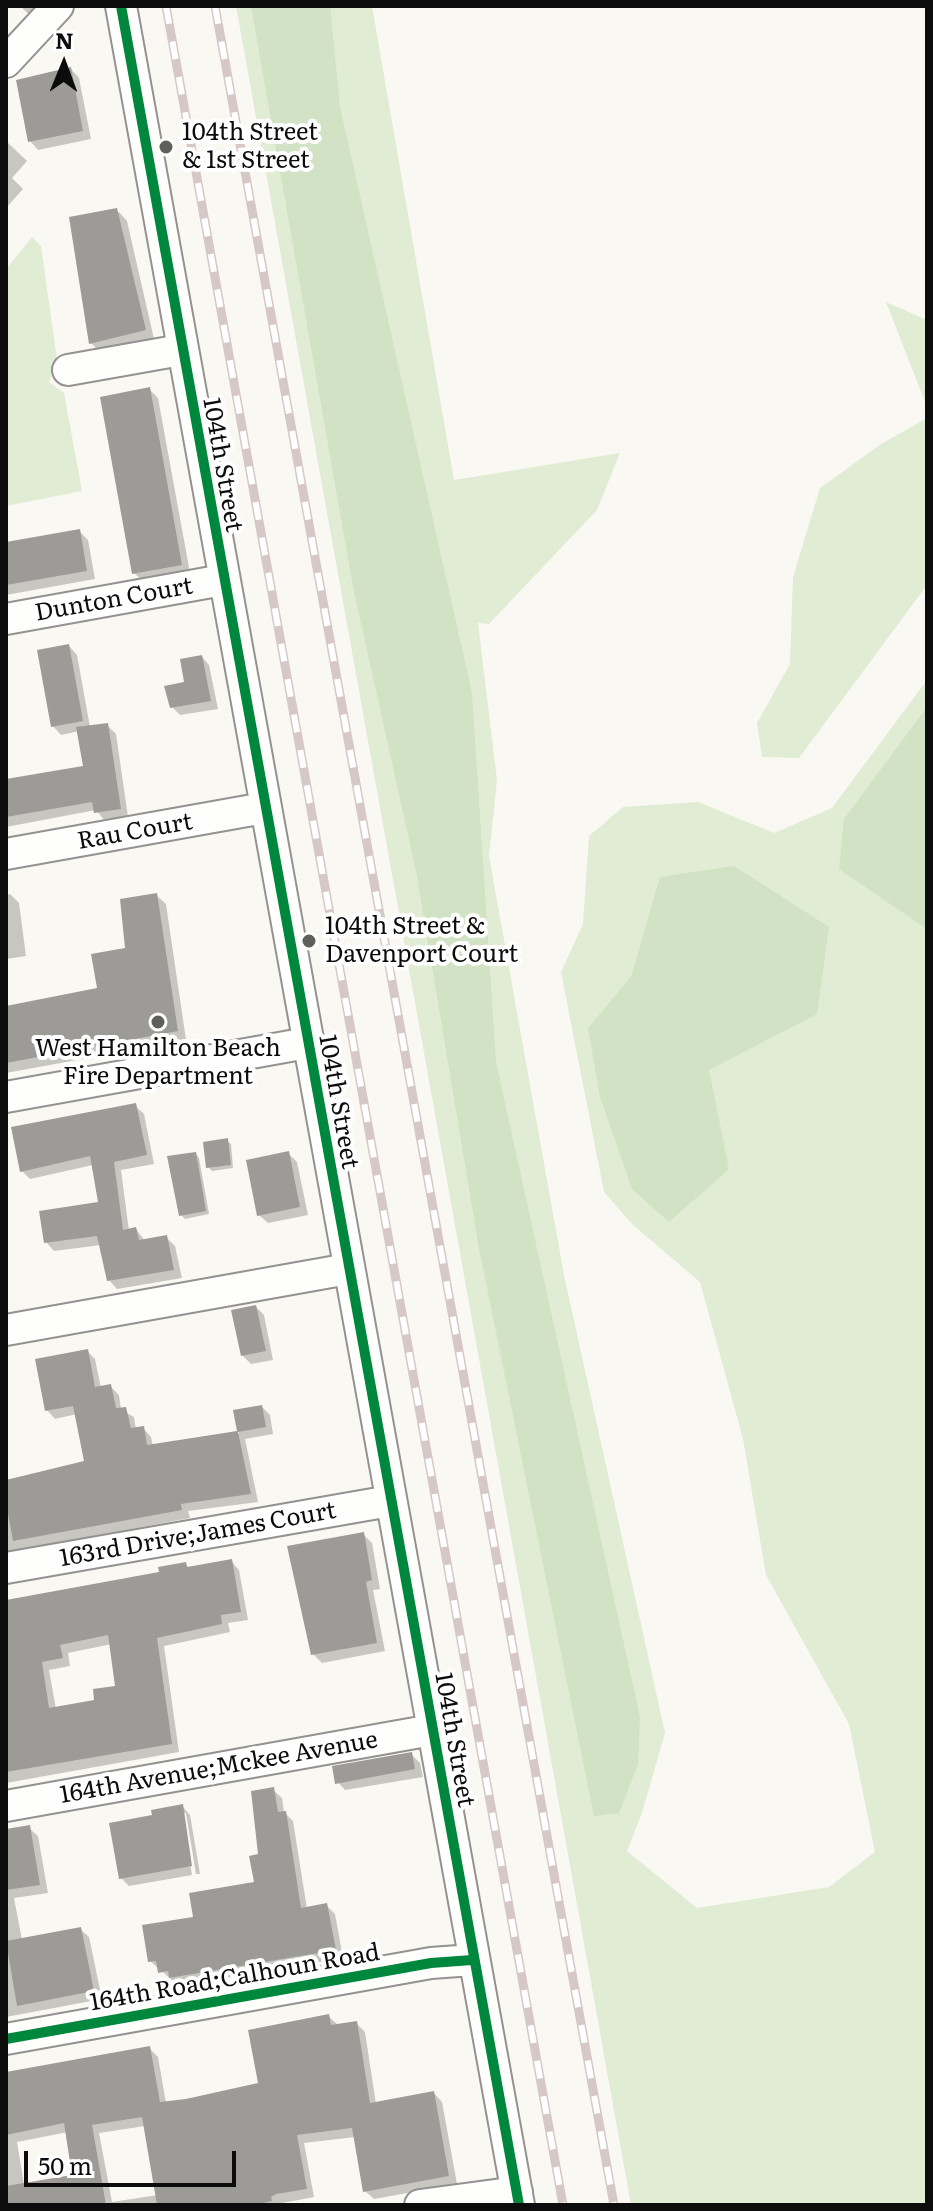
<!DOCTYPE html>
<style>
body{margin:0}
#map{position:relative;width:933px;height:2211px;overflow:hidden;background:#faf8f2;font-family:Literata,serif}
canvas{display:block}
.frame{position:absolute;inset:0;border:8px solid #0c0c0c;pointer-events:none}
.north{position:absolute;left:24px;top:24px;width:80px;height:80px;-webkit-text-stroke:6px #fff;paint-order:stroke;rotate:1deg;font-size:22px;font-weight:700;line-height:32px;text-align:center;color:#0c0c0c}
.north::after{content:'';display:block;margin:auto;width:28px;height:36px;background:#0c0c0c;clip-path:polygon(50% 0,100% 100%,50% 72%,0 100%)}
.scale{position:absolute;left:24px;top:2151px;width:212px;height:36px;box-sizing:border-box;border:4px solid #0c0c0c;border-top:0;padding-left:10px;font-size:24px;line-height:28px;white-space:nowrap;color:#0c0c0c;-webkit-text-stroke:6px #fff;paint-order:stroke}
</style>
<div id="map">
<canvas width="933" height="2211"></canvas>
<div class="frame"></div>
<div class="north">N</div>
<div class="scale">50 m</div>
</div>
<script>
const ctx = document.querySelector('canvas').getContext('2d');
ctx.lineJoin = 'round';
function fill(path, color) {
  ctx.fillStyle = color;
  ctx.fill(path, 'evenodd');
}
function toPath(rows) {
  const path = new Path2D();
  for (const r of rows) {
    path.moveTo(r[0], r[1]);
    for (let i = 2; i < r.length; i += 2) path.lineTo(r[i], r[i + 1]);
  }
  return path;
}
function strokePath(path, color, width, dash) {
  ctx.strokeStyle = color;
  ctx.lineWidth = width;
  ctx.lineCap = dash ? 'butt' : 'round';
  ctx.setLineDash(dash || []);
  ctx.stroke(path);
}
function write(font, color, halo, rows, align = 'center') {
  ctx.font = font + ' Literata,serif';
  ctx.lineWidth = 8;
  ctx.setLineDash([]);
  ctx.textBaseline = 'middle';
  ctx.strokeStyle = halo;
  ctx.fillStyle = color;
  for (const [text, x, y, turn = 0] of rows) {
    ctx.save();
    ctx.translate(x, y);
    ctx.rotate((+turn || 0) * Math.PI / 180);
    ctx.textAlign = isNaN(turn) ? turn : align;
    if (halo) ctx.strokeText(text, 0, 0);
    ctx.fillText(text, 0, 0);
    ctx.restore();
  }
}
fill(toPath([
 [236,6,372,6,454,480,620,453,597,510,489,624,478,623,497,780,489,856,564,1275,665,1733,642,1813,627,1851,697,1908,829,1887,875,1852,849,1724,766,1575,743,1439,700,1282,633,1225,604,1192,561,972,583,924,589,836,623,807,698,802,774,833,832,808,927,680,927,2205,631,2205],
 [32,237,41,246,57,359,49,382,64,393,82,491,6,506,6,269],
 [886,302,927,320,927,407],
 [927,418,927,585,799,758,762,757,757,723,790,664,793,577,820,488,881,444]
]), '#e1ecd4');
fill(toPath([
 [251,6,330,6,340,107,472,693,496,1062,640,1717,638,1764,619,1813,594,1816,478,1243,416,871,353,587],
 [927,707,927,929,839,869,844,819],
 [734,866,829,927,817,1014,709,1070,729,1169,669,1222,632,1189,600,1097,588,1028,631,977,660,877]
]), '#d1e3c4');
fill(toPath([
 [20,6,46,6,34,19],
 [71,69,79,78,91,139,38,150,30,141],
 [6,141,27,161,12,178,23,189,6,208],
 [119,212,127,221,154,339,99,351,91,343,71,218],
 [149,389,158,398,190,573,143,581,134,573],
 [79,531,88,540,95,579,6,595,6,544],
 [69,646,77,655,90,727,107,725,116,734,128,817,105,821,96,810,6,827,6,782,85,767,79,731,61,735,53,726],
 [202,657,209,665,218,709,180,715,172,707],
 [10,894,19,903,26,956,6,959,6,895],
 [156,895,166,904,186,1040,6,1073,6,1007,99,990,128,949],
 [135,1106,144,1114,154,1164,121,1170,129,1231,136,1229,145,1241,166,1237,175,1246,182,1278,117,1289,109,1280,101,1245,54,1251,46,1242,101,1204,93,1165,30,1179,22,1171],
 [227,1141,231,1144,233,1168,212,1171,208,1167],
 [288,1153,297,1162,308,1215,268,1223,259,1215],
 [196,1154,199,1158,209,1214,185,1219,181,1215],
 [256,1307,264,1315,273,1360,251,1364,242,1355],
 [87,1351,95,1359,101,1388,110,1386,119,1395,121,1410,134,1417,136,1430,143,1428,151,1437,153,1446,239,1433,235,1412,262,1407,270,1415,273,1434,245,1439,258,1502,188,1511,190,1518,6,1553,6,1480,86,1463,77,1414,55,1419,47,1410],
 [363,1534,372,1543,380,1589,373,1590,385,1651,322,1663,313,1654],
 [231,1561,239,1570,248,1620,228,1623,230,1632,164,1646,179,1752,6,1783,6,1601,162,1573,185,1564,189,1568],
 [112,1644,118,1687,96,1702,56,1709,49,1670,70,1666,68,1653],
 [411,1754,420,1763,423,1777,345,1790,337,1781],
 [273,1790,282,1798,284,1812,293,1821,307,1909,326,1905,335,1914,343,1958,179,1986,150,1961,196,1918,256,1883],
 [182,1806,190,1815,200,1874,196,1874,186,1813,182,1813,192,1875,129,1886,121,1878,154,1817],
 [29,1828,38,1836,48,1893,14,1898,22,1940,80,1929,89,1937,102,1999,6,2017,6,1832],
 [328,2016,337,2024,356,2023,365,2032,376,2104,434,2093,442,2102,457,2184,374,2199,365,2191,355,2137,304,2143,314,2197,272,2205,6,2205,6,2074,149,2048,158,2057,166,2103,261,2085],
 [145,2126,158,2195,112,2202,99,2133],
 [68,2132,75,2177,24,2185,17,2142]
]), '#0003');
fill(toPath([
 [71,67,83,131,28,142,16,80],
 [117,208,146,330,89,344,69,217],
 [150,387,182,565,132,574,100,397],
 [80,529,87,571,6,585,6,542],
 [69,644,83,721,51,727,37,650],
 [202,655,211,701,170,708,164,686,184,682,180,659],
 [108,723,121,809,94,813,92,802,6,817,6,779,83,766,76,727],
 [157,893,178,1031,6,1063,6,1006,97,988,91,954,125,948,120,899],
 [136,1103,147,1155,114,1162,123,1230,136,1227,139,1240,167,1235,174,1270,107,1281,97,1236,44,1243,39,1211,98,1202,90,1156,20,1172,11,1127],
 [228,1138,231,1165,206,1168,203,1142],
 [289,1151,300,1207,257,1216,246,1160],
 [196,1152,206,1211,179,1216,167,1156],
 [256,1305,266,1351,241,1356,231,1310],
 [88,1349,95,1387,111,1384,116,1408,126,1407,131,1428,144,1426,147,1445,237,1431,233,1410,262,1405,266,1427,238,1432,251,1494,181,1504,182,1510,13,1541,6,1503,6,1480,84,1461,73,1406,45,1411,35,1359],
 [364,1532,372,1580,366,1582,377,1643,311,1655,287,1546],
 [232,1559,241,1612,221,1615,222,1624,157,1638,172,1744,6,1772,6,1600,159,1572,158,1567,186,1562,187,1567],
 [108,1635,115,1686,93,1689,94,1700,49,1708,42,1662,63,1658,60,1645],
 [412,1752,415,1769,335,1784,332,1766],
 [274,1787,278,1812,286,1811,301,1908,327,1903,336,1950,169,1978,168,1971,158,1973,156,1961,148,1962,142,1925,193,1917,189,1893,254,1882,249,1856,258,1854,251,1791],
 [183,1804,192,1866,119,1879,109,1823,152,1815,151,1810],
 [30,1825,40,1885,6,1890,6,1829],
 [81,1927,94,1991,17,2006,6,1941],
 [329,2014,331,2025,357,2021,370,2103,434,2091,449,2176,363,2192,352,2128,297,2135,307,2189,276,2194,271,2197,272,2201,256,2205,157,2205,142,2117,92,2125,106,2205,6,2205,6,2186,72,2175,64,2123,6,2135,6,2072,150,2046,160,2102,186,2099,258,2083,248,2030]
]), '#9d9b97');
const minor = toPath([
 [121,6,519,2205],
 [6,62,58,6],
 [68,370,181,350],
 [6,619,223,580],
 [6,854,264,808],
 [6,1097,307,1043],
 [6,1330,348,1269],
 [6,1568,390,1501],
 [6,1806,432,1730],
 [6,2039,431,1963,472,1960],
 [420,2205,517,2192]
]);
strokePath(minor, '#939290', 34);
strokePath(minor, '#fefefd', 30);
const rail = toPath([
 [166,6,563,2205],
 [215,6,614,2205]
]);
strokePath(rail, '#d5c8c6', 9);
strokePath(rail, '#fff', 6, [18]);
strokePath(toPath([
 [121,6,519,2205],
 [6,2039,431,1963,472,1960]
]), '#00873e', 10);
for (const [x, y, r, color] of [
 [166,147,8,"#5f5f5c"],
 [309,941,8,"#5f5f5c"],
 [158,1022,8,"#5f5f5c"]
]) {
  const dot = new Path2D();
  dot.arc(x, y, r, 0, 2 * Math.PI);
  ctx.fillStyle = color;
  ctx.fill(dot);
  strokePath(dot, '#fff', 3);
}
write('24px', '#0c0c0c', '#fff', [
 ["104th Street",182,133],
 ["& 1st Street",182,161],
 ["104th Street &",325,927],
 ["Davenport Court",325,955],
 ["West Hamilton Beach",158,1049,"center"],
 ["Fire Department",158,1077,"center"]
], 'left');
write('24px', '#0c0c0c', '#fff', [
 ["104th Street",222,465,80],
 ["Dunton Court",114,600,-10],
 ["Rau Court",135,832,-10],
 ["104th Street",338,1102,80],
 ["163rd Drive;James Court",198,1535,-10],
 ["104th Street",454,1740,80],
 ["164th Avenue;Mckee Avenue",219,1768,-10],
 ["164th Road;Calhoun Road",235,1978,-10]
]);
</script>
